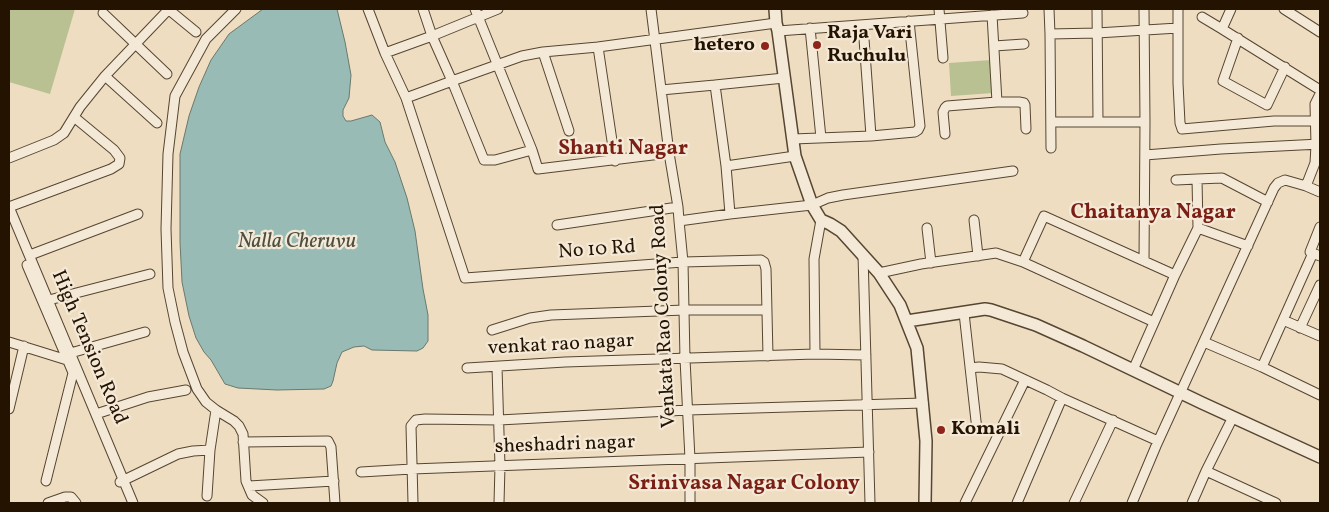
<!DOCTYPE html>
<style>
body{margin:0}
#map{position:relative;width:1329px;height:512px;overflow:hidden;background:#eeddc1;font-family:Vollkorn,serif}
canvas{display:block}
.frame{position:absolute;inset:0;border:10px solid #241301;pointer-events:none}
</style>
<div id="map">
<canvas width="1329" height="512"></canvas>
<div class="frame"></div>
</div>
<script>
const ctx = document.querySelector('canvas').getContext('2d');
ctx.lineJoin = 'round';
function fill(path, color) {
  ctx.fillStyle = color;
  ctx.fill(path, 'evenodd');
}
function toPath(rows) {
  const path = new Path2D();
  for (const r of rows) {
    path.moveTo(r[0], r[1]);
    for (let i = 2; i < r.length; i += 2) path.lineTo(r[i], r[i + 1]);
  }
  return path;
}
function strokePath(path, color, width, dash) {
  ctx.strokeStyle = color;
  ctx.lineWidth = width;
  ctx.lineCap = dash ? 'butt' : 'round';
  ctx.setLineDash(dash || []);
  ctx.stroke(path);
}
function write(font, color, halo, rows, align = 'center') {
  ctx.font = font + ' Vollkorn,serif';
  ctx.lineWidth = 4.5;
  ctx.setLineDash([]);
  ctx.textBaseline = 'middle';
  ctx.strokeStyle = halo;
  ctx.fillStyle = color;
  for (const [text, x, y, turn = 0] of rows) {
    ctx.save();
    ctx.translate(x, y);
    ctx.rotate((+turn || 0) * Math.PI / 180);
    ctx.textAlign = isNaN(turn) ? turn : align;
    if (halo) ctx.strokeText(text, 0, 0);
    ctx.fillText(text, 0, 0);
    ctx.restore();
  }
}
fill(toPath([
 [9,9,75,9,50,94,9,82],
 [991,60,993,93,951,96,949,63]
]), '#b9c092');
const water = toPath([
 [263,9,337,9,345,42,351,75,349,98,343,110,343,116,346,121,351,121,372,115,380,122,385,142,395,162,407,198,415,231,423,289,428,315,428,341,423,348,417,351,372,350,364,346,354,347,342,352,337,363,333,381,331,386,324,389,277,390,238,388,225,384,211,360,204,352,196,338,189,316,182,282,180,242,180,154,189,116,199,87,211,60,229,34,263,9]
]);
fill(water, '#99bbb5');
strokePath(water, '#6a786d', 1);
const minor = toPath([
 [168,9,196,32],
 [236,9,206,39,175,96,168,154,166,229,168,288,175,322,183,352,197,389,206,402,216,410,234,421,239,426,243,434,246,481,252,495,263,503],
 [368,9,385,53,406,98,452,81,484,160,495,160,532,150],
 [423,9,432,36,452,81,522,56,543,52,598,47,776,23],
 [475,9,532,150,538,169,669,153],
 [651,9,669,153,678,207,679,221,683,262,685,359,690,459,690,503],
 [939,9,943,58],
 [1049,9,1050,34],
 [1097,9,1098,121],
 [1144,9,1145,122,1144,261],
 [1178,9,1178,83,1180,123,1182,129,1274,121,1315,121],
 [1231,9,1222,29,1320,90],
 [1284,9,1320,32],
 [103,13,167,74],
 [1202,17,1222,29],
 [863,25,871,136],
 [810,28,821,138],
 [778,31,1023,13],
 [1238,38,1223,81,1267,105,1285,67],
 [994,46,1024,44],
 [598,47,615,161],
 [543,52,569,131],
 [385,53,432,36,498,9],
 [105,76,157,123],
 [715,85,784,78],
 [661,90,715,85,726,166,730,214],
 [406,98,465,278,683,262,761,260,764,262,766,269,768,356],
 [997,102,1019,102,1024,103,1025,105,1026,129],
 [1051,122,1145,122],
 [945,134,943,112,945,108,947,106,997,102,992,15],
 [793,139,871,136,915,132,918,130,920,126,909,21],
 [1051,148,1050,34,1097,33,1178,28],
 [1145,155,1221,149,1320,144],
 [9,158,54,140,64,133,80,107,105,76,169,9],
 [726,166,795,156],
 [1176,180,1197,179],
 [1306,186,1315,163,1316,145,1315,104,1320,94],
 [9,207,133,503],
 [9,207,111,169,119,164,120,158,114,150,74,117],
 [974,220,978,256],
 [679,221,730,214,812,205,828,198,843,195,1013,171],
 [557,225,678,207],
 [1320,227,1310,252,1320,256],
 [927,228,931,263],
 [1198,228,1197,179,1222,178,1268,202],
 [30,255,138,214],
 [863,255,870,503],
 [1023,262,1044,216,1175,275],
 [27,265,74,375],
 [879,273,921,264,996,253,1023,262,1154,322],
 [49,300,150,274],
 [964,313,977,430],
 [1283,320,1320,336],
 [1300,328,1320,285],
 [492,330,530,318,551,315,685,310,767,310],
 [9,342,67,360],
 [1204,342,1262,367,1320,395],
 [67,354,145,332],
 [815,354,814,259,821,220],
 [497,367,500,466,499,503],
 [1262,367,1313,253],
 [467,368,565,362,815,354,866,355],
 [970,368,979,367,1002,369,1047,390,1062,398,1158,441],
 [1133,370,1175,275,1198,228,1248,246],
 [9,409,24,346],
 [96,414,148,397,186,390],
 [1233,417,1206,471,1276,503],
 [243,442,328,441,331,447,335,503],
 [210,450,216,410],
 [361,472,412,469,869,452],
 [46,481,73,373],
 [120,482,178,454,193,451,210,450,207,496],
 [249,486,334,481],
 [48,503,65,497,71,497,76,503],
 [413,503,411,426,416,420,425,419,499,420,688,410,923,403],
 [965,503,1025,380],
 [1017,503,1062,398],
 [1074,503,1113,420],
 [1132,503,1156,446,1274,188,1278,183,1285,180,1306,186,1320,192],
 [1192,503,1206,471]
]);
const tertiary = toPath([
 [775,9,776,23,778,31,795,156,812,205,821,220,830,224,841,231,879,273,900,305,917,348,926,441,925,503],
 [907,321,985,309,991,310,1036,325,1083,346,1202,403,1320,457]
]);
strokePath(minor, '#564631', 11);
strokePath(tertiary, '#564631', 14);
strokePath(minor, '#f4e9d7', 9);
strokePath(tertiary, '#f4e9d7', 11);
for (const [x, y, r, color] of [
 [817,45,5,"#8f2418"],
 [765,46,5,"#8f2418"],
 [941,430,5,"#8f2418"]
]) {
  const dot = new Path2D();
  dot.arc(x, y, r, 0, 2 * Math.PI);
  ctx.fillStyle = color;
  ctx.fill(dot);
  strokePath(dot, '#f4e9d7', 2);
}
write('bold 20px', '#241301', '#f4e9d7', [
 ["Raja Vari",827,34],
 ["Ruchulu",827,57],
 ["hetero",755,46,"right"],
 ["Komali",951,430]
], 'left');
write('20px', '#241301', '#f4e9d7', [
 ["No 10 Rd",597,251,-4],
 ["Venkata Rao Colony Road",665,316,-93],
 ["venkat rao nagar",561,346,-3],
 ["High Tension Road",88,348,67],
 ["sheshadri nagar",565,446,-2]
]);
write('bold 21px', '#7a1f14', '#f4e9d7', [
 ["Shanti Nagar",623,150],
 ["Chaitanya Nagar",1153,214],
 ["Srinivasa Nagar Colony",744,485]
]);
write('italic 21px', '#4d4e40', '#f4e9d7', [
 ["Nalla Cheruvu",297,243]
]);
</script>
